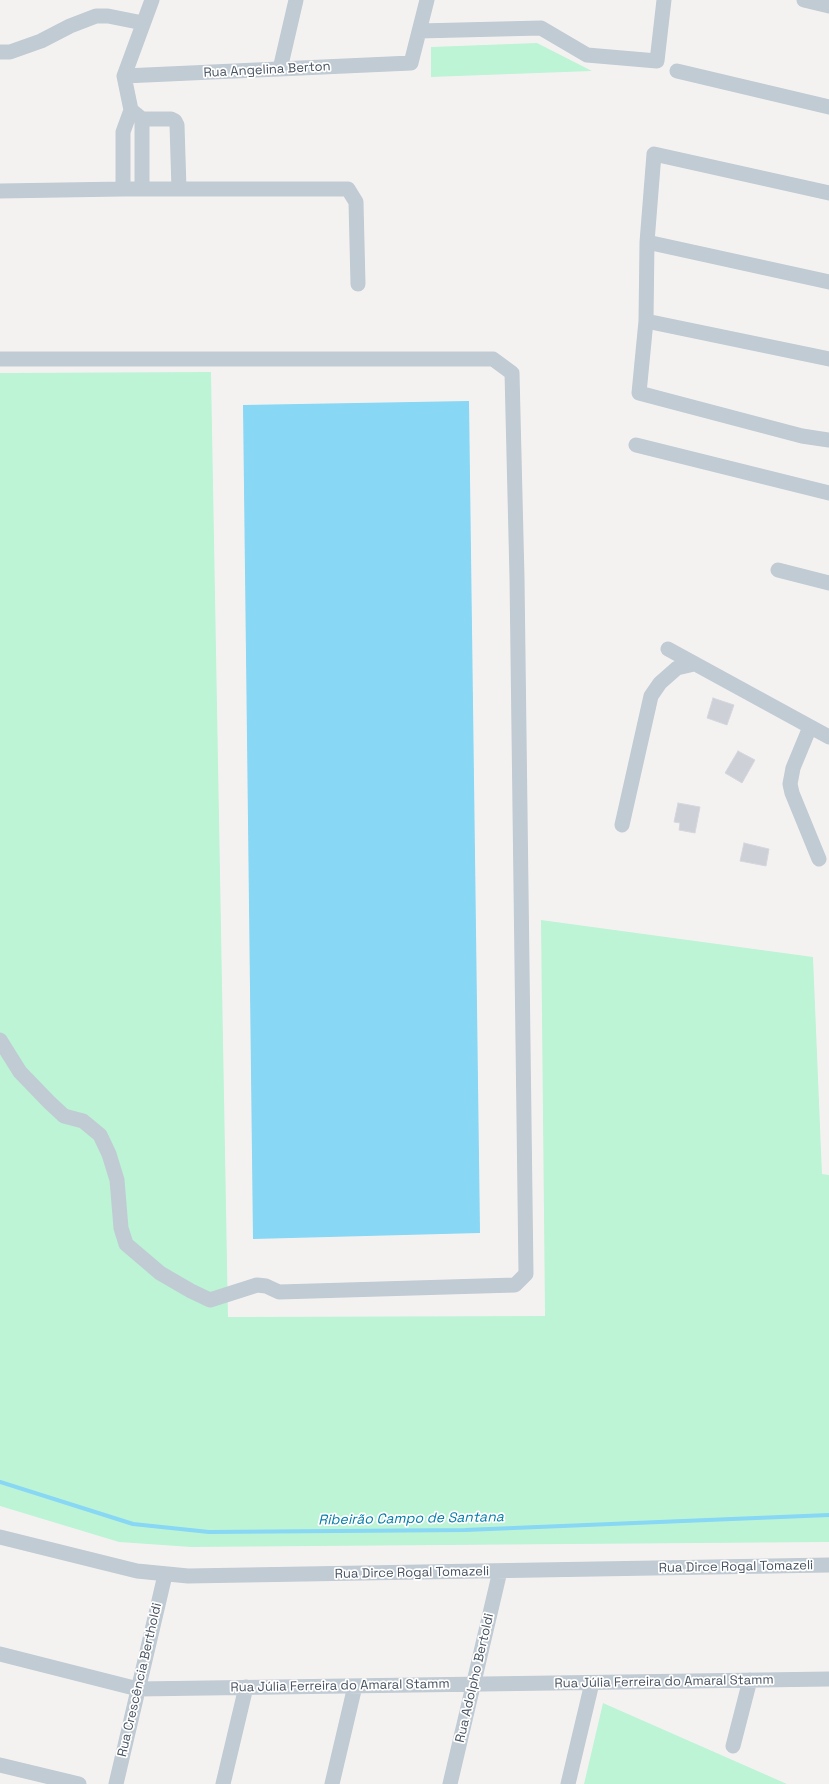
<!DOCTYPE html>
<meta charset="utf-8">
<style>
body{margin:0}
canvas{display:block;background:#f4f2f1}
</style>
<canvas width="829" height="1784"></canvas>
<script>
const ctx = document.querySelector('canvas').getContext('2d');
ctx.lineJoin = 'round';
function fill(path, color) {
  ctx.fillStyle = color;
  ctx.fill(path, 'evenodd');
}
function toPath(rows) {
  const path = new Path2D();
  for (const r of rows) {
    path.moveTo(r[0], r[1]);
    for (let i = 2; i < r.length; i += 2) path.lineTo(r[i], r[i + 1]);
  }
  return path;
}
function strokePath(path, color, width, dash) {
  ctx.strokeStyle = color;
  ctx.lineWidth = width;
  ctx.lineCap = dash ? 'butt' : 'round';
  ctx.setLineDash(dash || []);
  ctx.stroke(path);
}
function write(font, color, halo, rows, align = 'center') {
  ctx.font = font + ' "Space Grotesk",sans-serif';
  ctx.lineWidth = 3.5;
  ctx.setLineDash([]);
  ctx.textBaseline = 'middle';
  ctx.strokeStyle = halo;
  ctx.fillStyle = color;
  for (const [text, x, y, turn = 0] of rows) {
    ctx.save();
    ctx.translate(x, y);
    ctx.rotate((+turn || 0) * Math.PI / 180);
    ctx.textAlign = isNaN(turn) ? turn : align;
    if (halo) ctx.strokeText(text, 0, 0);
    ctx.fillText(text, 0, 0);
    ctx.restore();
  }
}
fill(toPath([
 [537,43,592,71,431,77,431,47],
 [211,372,228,1317,545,1316,541,920,813,957,822,1174,829,1175,829,1542,191,1547,119,1542,0,1506,0,373],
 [603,1703,787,1784,584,1784]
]), '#bdf4d6');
fill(toPath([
 [469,401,480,1233,253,1239,243,405]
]), '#87d7f5');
strokePath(toPath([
 [0,1482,133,1524,209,1532,465,1530,829,1515]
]), '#87d7f5', 4);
const building = toPath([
 [713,698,734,705,727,725,707,718,713,698],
 [738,751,755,760,742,783,725,773,738,751],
 [678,803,700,807,695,833,679,830,680,823,674,822,678,803],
 [744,843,769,849,766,866,740,861,744,843]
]);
fill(building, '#cdd0d7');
strokePath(building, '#d5d7dd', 1);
strokePath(toPath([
 [804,0,829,6],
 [419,31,541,28,587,55,657,61,664,0],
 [0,52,10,52,41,41,70,26,96,16,108,16,143,23],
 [280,69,296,0],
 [677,71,829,107],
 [124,76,411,63,427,0],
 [124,76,152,0],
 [131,110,142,119,171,119,175,121,177,125,179,189],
 [142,119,142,189],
 [123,189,348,189,356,202,358,284],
 [0,191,123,189,123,132,131,110,124,76],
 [829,193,654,154,647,242,646,321,639,393,802,436,829,440],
 [647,242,829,282],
 [646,321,829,359],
 [0,359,493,359,512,373,517,578,526,1274,515,1285,279,1292,266,1286,257,1285,210,1300,191,1291,160,1273,126,1244,121,1228,117,1180,109,1154,100,1135,83,1121,64,1116,49,1102,20,1072,0,1040],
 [636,445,829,493],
 [778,570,829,583],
 [668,649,829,737],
 [810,727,793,768,790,784,792,793,819,859],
 [622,825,651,696,660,683,677,668,694,664],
 [0,1537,137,1571,188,1576,829,1565],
 [0,1654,138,1689,829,1679],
 [733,1746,750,1680],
 [0,1765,79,1784],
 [116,1784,165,1575],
 [223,1784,246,1687],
 [332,1784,355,1686],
 [450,1784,500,1571],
 [568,1784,592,1683]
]), '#c1cbd4', 15);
write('13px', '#475361', '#fff', [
 ["Rua Angelina Berton",267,70,-3],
 ["Rua Dirce Rogal Tomazeli",736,1567,-1],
 ["Rua Dirce Rogal Tomazeli",412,1573,-1],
 ["Rua Adolpho Bertoldi",475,1678,-77],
 ["Rua Crescência Bertholdi",140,1680,-77],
 ["Rua Júlia Ferreira do Amaral Stamm",664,1682,-1],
 ["Rua Júlia Ferreira do Amaral Stamm",340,1686,-1]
]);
write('italic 14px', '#027caa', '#fff', [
 ["Ribeirão Campo de Santana",411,1519,-1]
]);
</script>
